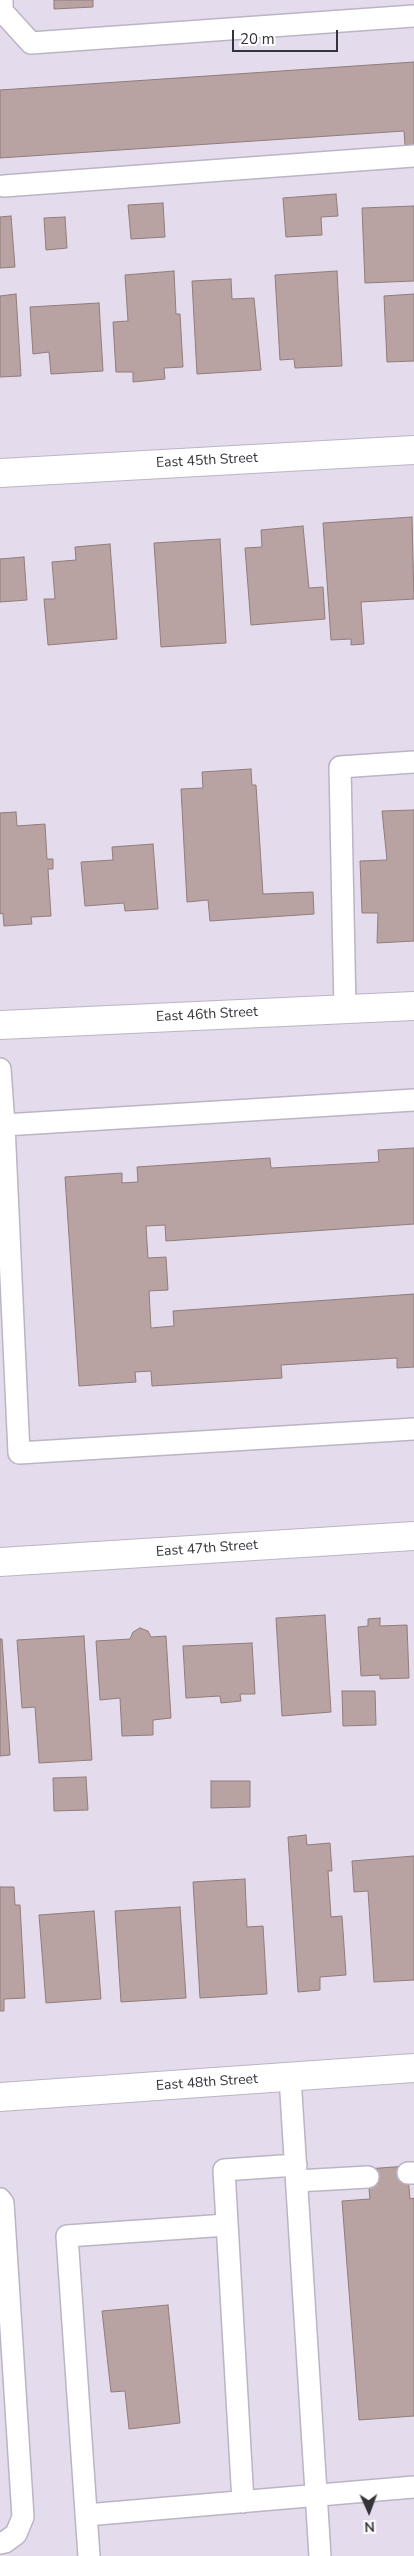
<!DOCTYPE html>
<style>
body{margin:0}
#map{position:relative;width:414px;height:2556px;overflow:hidden;background:#e4dced;font-family:"Nunito Sans",sans-serif}
canvas{display:block}
.north{position:absolute;left:344px;top:2486px;width:50px;height:50px;-webkit-text-stroke:4px #fff;paint-order:stroke;rotate:178deg;font-size:14px;font-weight:700;line-height:20px;text-align:center;color:#353239}
.north::after{content:'';display:block;margin:auto;width:18px;height:22px;background:#353239;clip-path:polygon(50% 0,100% 100%,50% 72%,0 100%)}
.scale{position:absolute;left:232px;top:30px;width:106px;height:22px;box-sizing:border-box;border:2px solid #353239;border-top:0;padding-left:6px;font-size:15px;line-height:18px;white-space:nowrap;color:#353239;-webkit-text-stroke:4px #fff;paint-order:stroke}
</style>
<div id="map">
<canvas width="414" height="2556"></canvas>
<div class="north">N</div>
<div class="scale">20 m</div>
</div>
<script>
const ctx = document.querySelector('canvas').getContext('2d');
ctx.lineJoin = 'round';
function fill(path, color) {
  ctx.fillStyle = color;
  ctx.fill(path, 'evenodd');
}
function toPath(rows) {
  const path = new Path2D();
  for (const r of rows) {
    path.moveTo(r[0], r[1]);
    for (let i = 2; i < r.length; i += 2) path.lineTo(r[i], r[i + 1]);
  }
  return path;
}
function strokePath(path, color, width, dash) {
  ctx.strokeStyle = color;
  ctx.lineWidth = width;
  ctx.lineCap = dash ? 'butt' : 'round';
  ctx.setLineDash(dash || []);
  ctx.stroke(path);
}
function write(font, color, halo, rows, align = 'center') {
  ctx.font = font + ' "Nunito Sans",sans-serif';
  ctx.lineWidth = 5;
  ctx.setLineDash([]);
  ctx.textBaseline = 'middle';
  ctx.strokeStyle = halo;
  ctx.fillStyle = color;
  for (const [text, x, y, turn = 0] of rows) {
    ctx.save();
    ctx.translate(x, y);
    ctx.rotate((+turn || 0) * Math.PI / 180);
    ctx.textAlign = isNaN(turn) ? turn : align;
    if (halo) ctx.strokeText(text, 0, 0);
    ctx.fillText(text, 0, 0);
    ctx.restore();
  }
}
const building = toPath([
 [54,0,93,0,93,7,54,9,54,0],
 [414,62,414,145,405,145,404,131,0,158,0,90,414,62],
 [336,194,338,216,321,217,322,235,286,237,283,198,336,194],
 [163,203,165,237,131,239,128,205,163,203],
 [414,206,414,281,365,283,362,208,414,206],
 [11,216,15,267,0,268,0,217,11,216],
 [65,217,67,248,46,250,44,218,65,217],
 [174,271,176,314,180,314,183,367,164,368,165,379,133,382,133,372,116,372,113,322,128,321,125,275,174,271],
 [337,271,342,366,295,368,294,359,280,360,275,275,337,271],
 [231,279,232,299,254,298,261,370,197,374,192,281,231,279],
 [16,294,21,376,0,377,0,296,16,294],
 [414,294,414,361,387,362,384,296,414,294],
 [99,303,103,371,51,374,49,352,33,354,30,307,99,303],
 [412,517,414,599,361,602,364,644,351,645,351,639,331,640,323,523,412,517],
 [303,526,309,588,323,587,325,619,251,625,245,548,262,547,261,530,303,526],
 [220,539,226,643,161,647,154,543,220,539],
 [110,544,117,639,48,645,44,599,55,599,52,562,76,560,75,547,110,544],
 [24,557,27,600,0,602,0,559,24,557],
 [251,769,252,785,256,785,263,894,313,892,314,914,210,921,208,900,187,902,181,789,203,788,202,772,251,769],
 [414,810,414,941,377,943,378,913,362,913,360,861,387,860,382,811,414,810],
 [16,812,17,826,45,824,47,859,53,859,53,869,48,869,51,916,31,917,32,924,4,926,3,913,0,914,0,813,16,812],
 [153,844,158,909,125,911,124,903,85,906,81,862,113,860,112,847,153,844],
 [414,1148,414,1224,166,1241,165,1225,146,1226,148,1258,166,1257,168,1290,149,1291,151,1328,174,1326,173,1311,414,1294,414,1367,397,1368,397,1358,281,1365,282,1378,152,1386,151,1371,135,1372,136,1382,79,1386,65,1177,122,1173,122,1183,138,1182,137,1167,270,1158,271,1168,379,1162,378,1150,414,1148],
 [325,1615,331,1712,282,1716,276,1618,325,1615],
 [380,1618,380,1626,407,1625,409,1678,380,1679,380,1675,361,1676,358,1627,368,1626,368,1619,380,1618],
 [140,1628,148,1631,151,1637,166,1636,171,1718,153,1720,153,1735,122,1736,120,1698,100,1700,96,1641,130,1639,133,1632,140,1628],
 [84,1636,92,1760,39,1763,35,1707,22,1708,17,1640,84,1636],
 [0,1639,2,1639,10,1755,0,1756,0,1639],
 [252,1643,255,1694,240,1694,241,1701,221,1703,220,1696,186,1698,183,1646,252,1643],
 [342,1691,375,1691,376,1725,343,1726,342,1691],
 [86,1777,88,1810,54,1811,53,1778,86,1777],
 [211,1781,250,1781,250,1807,211,1808,211,1781],
 [306,1835,307,1845,330,1843,332,1871,328,1871,331,1917,342,1916,346,1975,320,1977,320,1990,298,1992,288,1837,306,1835],
 [414,1856,414,1980,374,1982,368,1891,354,1892,352,1861,414,1856],
 [245,1879,247,1927,263,1926,267,1994,200,1998,193,1882,245,1879],
 [0,1887,14,1887,15,1905,20,1905,25,1998,4,1999,4,2011,0,2011,0,1887],
 [180,1907,186,1998,121,2002,115,1911,180,1907],
 [94,1911,101,1999,46,2003,39,1915,94,1911],
 [407,2166,410,2199,414,2198,414,2416,359,2420,342,2201,370,2199,367,2169,407,2166],
 [168,2305,180,2423,129,2429,125,2391,111,2392,102,2311,168,2305]
]);
fill(building, '#b9a3a2');
strokePath(building, '#907c7b', 1);
const service = toPath([
 [2,0,2,11,31,43,414,16],
 [4,186,414,156],
 [345,1009,340,767,414,762],
 [0,1069,4,1125],
 [414,1100,4,1125,19,1453,414,1429],
 [290,2077,320,2556],
 [408,2173,414,2173],
 [297,2181,368,2177],
 [0,2199,3,2203,23,2517,16,2534,5,2542,0,2543],
 [243,2502,224,2170,296,2165],
 [86,2515,414,2487],
 [89,2556,67,2236,227,2225]
]);
const minor = toPath([
 [0,473,414,450],
 [0,1025,414,1006],
 [0,1562,414,1536],
 [0,2097,414,2068]
]);
strokePath(service, '#bcb3c4', 24);
strokePath(minor, '#bcb3c4', 30);
strokePath(service, '#fff', 21);
strokePath(minor, '#fff', 28);
write('14px', '#353239', '#fff', [
 ["East 45th Street",207,461,-3],
 ["East 46th Street",207,1015,-3],
 ["East 47th Street",207,1549,-4],
 ["East 48th Street",207,2083,-4]
]);
</script>
